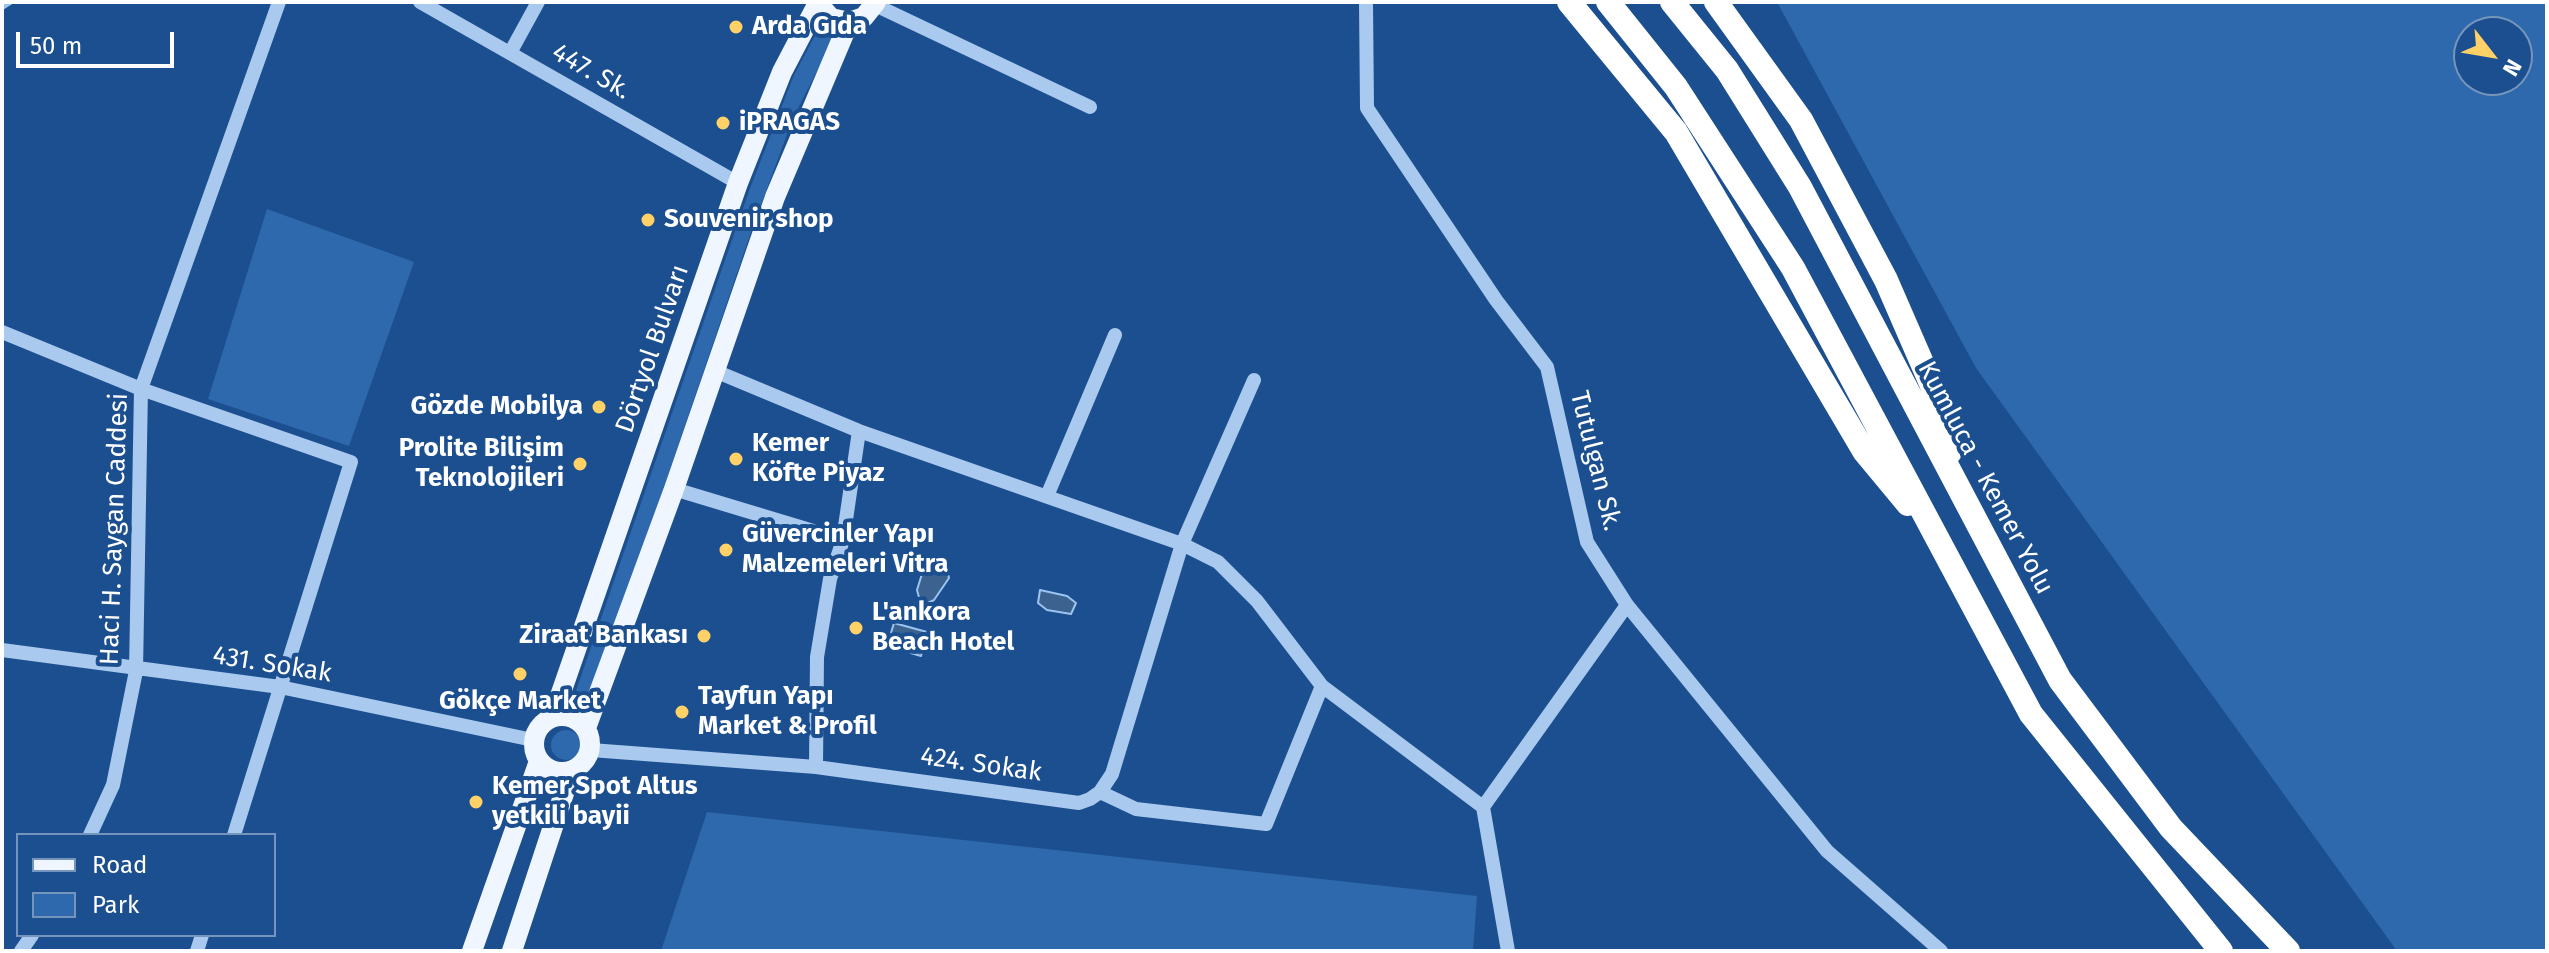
<!DOCTYPE html>
<meta charset="utf-8">
<style>
body{margin:0}
#map{position:relative;width:2549px;height:953px;overflow:hidden;background:#1b4f8f;font-family:"Fira Sans",sans-serif}
canvas{display:block}
.frame{position:absolute;inset:0;border:4px solid #fff;pointer-events:none}
.legend{position:absolute;left:16px;top:833px;width:260px;height:104px;box-sizing:border-box;background:#1b4f8f;border:2px solid #7695bc;margin:0;padding:10px 14px;list-style:none;font-size:24px;color:#fff}
.legend li{display:flex;align-items:center;gap:16px;height:40px}
.legend b{width:40px;border:2px solid #7695bc}
.north{position:absolute;left:2453px;top:16px;width:80px;height:80px;box-sizing:border-box;background:#1b4f8f;border:2px solid #7695bc;border-radius:50%;rotate:121deg;font-size:22px;font-weight:700;line-height:32px;text-align:center;color:#fff}
.north::after{content:'';display:block;margin:auto;width:28px;height:36px;background:#ffd166;clip-path:polygon(50% 0,100% 100%,50% 72%,0 100%)}
.scale{position:absolute;left:16px;top:32px;width:158px;height:36px;box-sizing:border-box;border:4px solid #fff;border-top:0;padding-left:10px;font-size:24px;line-height:28px;white-space:nowrap;color:#fff;-webkit-text-stroke:6px #1b4f8f;paint-order:stroke}
</style>
<div id="map">
<canvas width="2549" height="953"></canvas>
<div class="frame"></div>
<ul class="legend">
<li><b style="height:10px;background:#f0f6ff"></b>Road</li>
<li><b style="height:22px;background:#2e69ad"></b>Park</li>
</ul>
<div class="north">N</div>
<div class="scale">50 m</div>
</div>
<script>
const ctx = document.querySelector('canvas').getContext('2d');
ctx.lineJoin = 'round';
function fill(path, color) {
  ctx.fillStyle = color;
  ctx.fill(path, 'evenodd');
}
function toPath(rows) {
  const path = new Path2D();
  for (const r of rows) {
    if (r.length === 3) {
      path.moveTo(r[0] + r[2], r[1]);
      path.arc(r[0], r[1], r[2], 0, 2 * Math.PI);
      continue;
    }
    path.moveTo(r[0], r[1]);
    for (let i = 2; i < r.length; i += 2) path.lineTo(r[i], r[i + 1]);
  }
  return path;
}
function strokePath(path, color, width, dash) {
  ctx.strokeStyle = color;
  ctx.lineWidth = width;
  ctx.lineCap = dash ? 'butt' : 'round';
  ctx.setLineDash(dash || []);
  ctx.stroke(path);
}
function write(font, color, halo, rows, align = 'center') {
  ctx.font = font + ' "Fira Sans",sans-serif';
  ctx.lineWidth = 8;
  ctx.setLineDash([]);
  ctx.textBaseline = 'middle';
  ctx.strokeStyle = halo;
  ctx.fillStyle = color;
  for (const [text, x, y, turn = 0] of rows) {
    ctx.save();
    ctx.translate(x, y);
    ctx.rotate((+turn || 0) * Math.PI / 180);
    ctx.textAlign = isNaN(turn) ? turn : align;
    if (halo) ctx.strokeText(text, 0, 0);
    ctx.fillText(text, 0, 0);
    ctx.restore();
  }
}
fill(toPath([
 [1777,2,2547,2,2547,951,2397,951,1976,368],
 [2469,32,2517,32,2517,80,2469,80],
 [818,30,834,38,793,118,750,235,587,713,570,708,749,191,794,75],
 [267,209,414,262,349,446,208,399],
 [566,745,15],
 [707,812,1477,896,1473,951,661,951]
]), '#2e69ad');
const water = toPath([
 [933,557,946,564,949,578,934,600,926,604,920,601,917,590,926,561,933,557],
 [1040,590,1067,596,1076,603,1071,614,1047,610,1038,603,1040,590],
 [894,623,927,632,921,656,887,646,894,623]
]);
fill(water, '#3c6290');
strokePath(water, '#9cc4f0', 2);
strokePath(toPath([
 [2,7,10,2]
]), '#9cc4f0', 6);
strokePath(toPath([
 [420,2,738,183],
 [1366,2,1367,108,1496,300,1547,367,1587,542,1627,605,1827,851,1941,951],
 [875,5,1090,107],
 [510,53,538,2],
 [2,332,141,389,351,462,234,835],
 [715,371,859,431,1182,544,1218,562,1257,601,1322,686,1483,807,1508,951],
 [674,489,843,540],
 [1047,496,1115,335],
 [2,650,280,687,533,740],
 [591,750,816,767,1079,803,1090,799,1100,792,1112,774,1182,544,1254,380],
 [816,767,817,657,830,579,843,540,859,431],
 [1100,792,1136,809,1266,824,1322,686],
 [1483,807,1627,605],
 [90,835,113,785,136,671,141,389,279,2],
 [21,951,32,935],
 [197,951,202,935]
]), '#a9c9ee', 14);
strokePath(toPath([
 [817,2,831,18,849,22,864,17,876,2],
 [562,744,28],
 [553,716,738,183,782,72,817,5],
 [586,728,674,489,775,197,849,22],
 [472,951,539,761],
 [512,951,571,772]
]), '#f0f6ff', 20);
strokePath(toPath([
 [1569,2,1676,132,1864,451,1908,504],
 [1608,2,1676,87,1793,268,2031,714,2221,951],
 [1672,2,1727,70,1800,187,2060,680,2171,828,2288,951],
 [1716,2,1801,120,1886,280,1936,395,1950,452]
]), '#fff', 24);
for (const [x, y, r, color] of [
 [736,27,8,"#ffd166"],
 [723,123,8,"#ffd166"],
 [648,220,8,"#ffd166"],
 [599,407,8,"#ffd166"],
 [736,459,8,"#ffd166"],
 [580,464,8,"#ffd166"],
 [726,550,8,"#ffd166"],
 [856,628,8,"#ffd166"],
 [704,636,8,"#ffd166"],
 [520,674,8,"#ffd166"],
 [682,712,8,"#ffd166"],
 [476,802,8,"#ffd166"]
]) {
  const dot = new Path2D();
  dot.arc(x, y, r, 0, 2 * Math.PI);
  ctx.fillStyle = color;
  ctx.fill(dot);
  strokePath(dot, '#1b4f8f', 3);
}
write('bold 26px', '#fff', '#1b4f8f', [
 ["Arda Gıda",752,27],
 ["iPRAGAS",739,123],
 ["Souvenir shop",664,220],
 ["Gözde Mobilya",583,407,"right"],
 ["Kemer",752,444],
 ["Köfte Piyaz",752,474],
 ["Prolite Bilişim",564,449,"right"],
 ["Teknolojileri",564,479,"right"],
 ["Güvercinler Yapı",742,535],
 ["Malzemeleri Vitra",742,565],
 ["L'ankora",872,613],
 ["Beach Hotel",872,643],
 ["Ziraat Bankası",688,636,"right"],
 ["Tayfun Yapı",698,697],
 ["Market & Profil",698,727],
 ["Gökçe Market",520,702,"center"],
 ["Kemer Spot Altus",492,787],
 ["yetkili bayii",492,817]
], 'left');
write('26px', '#fff', '#1b4f8f', [
 ["447. Sk.",591,72,30],
 ["Dörtyol Bulvarı",653,349,-71],
 ["Tutulgan Sk.",1595,461,76],
 ["Kumluca - Kemer Yolu",1985,478,62],
 ["Haci H. Saygan Caddesi",115,529,-88],
 ["431. Sokak",272,665,9],
 ["424. Sokak",981,765,8]
]);
</script>
